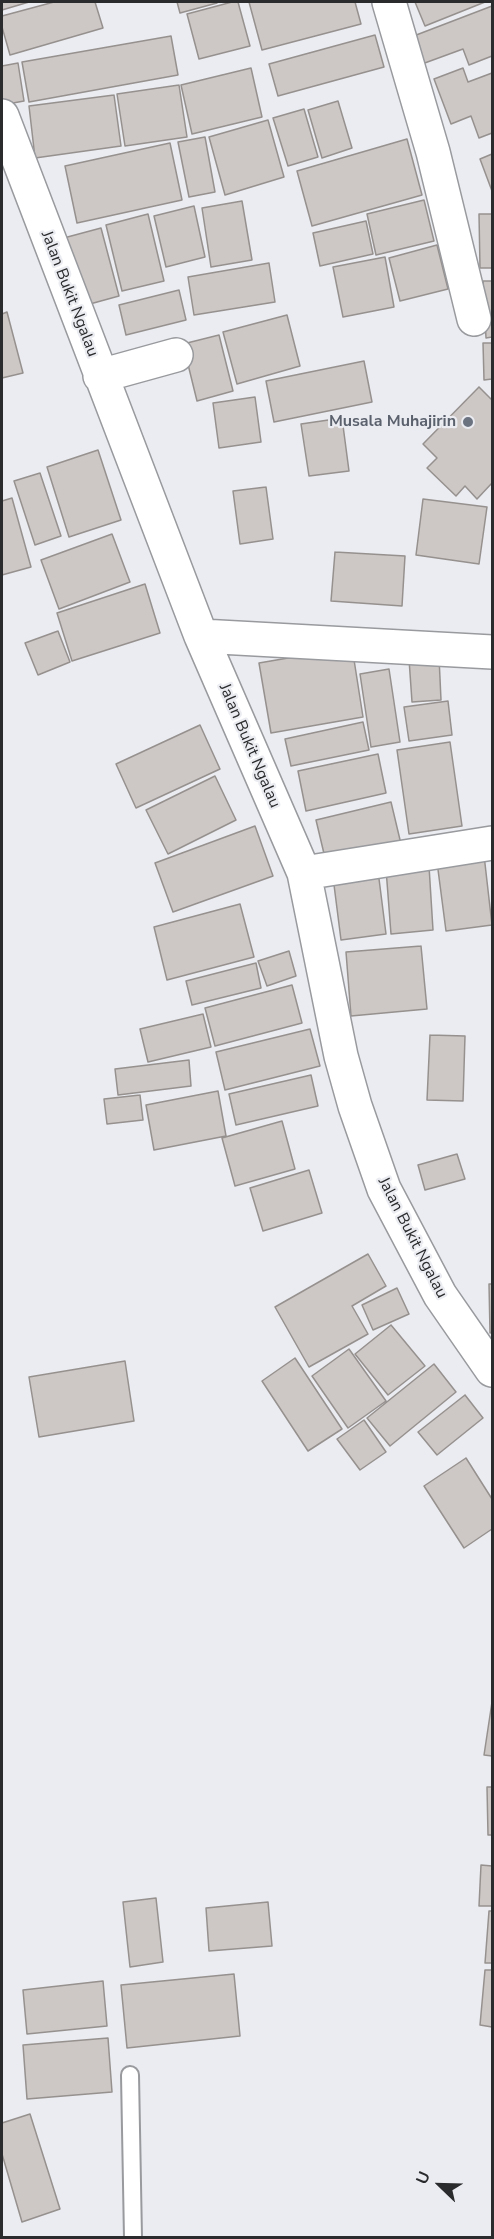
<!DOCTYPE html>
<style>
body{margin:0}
#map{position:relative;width:494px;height:2239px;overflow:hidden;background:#eaecf1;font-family:"Nunito Sans",sans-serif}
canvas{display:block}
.frame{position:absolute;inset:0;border:3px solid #2a2b2d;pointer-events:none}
.north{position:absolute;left:410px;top:2155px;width:60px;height:60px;-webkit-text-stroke:4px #eaecf1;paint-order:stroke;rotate:293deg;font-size:16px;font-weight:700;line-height:24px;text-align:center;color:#2a2b2d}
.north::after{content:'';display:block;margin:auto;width:21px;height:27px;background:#2a2b2d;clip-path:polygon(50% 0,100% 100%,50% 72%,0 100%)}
</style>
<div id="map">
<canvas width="494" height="2239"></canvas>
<div class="frame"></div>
<div class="north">U</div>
</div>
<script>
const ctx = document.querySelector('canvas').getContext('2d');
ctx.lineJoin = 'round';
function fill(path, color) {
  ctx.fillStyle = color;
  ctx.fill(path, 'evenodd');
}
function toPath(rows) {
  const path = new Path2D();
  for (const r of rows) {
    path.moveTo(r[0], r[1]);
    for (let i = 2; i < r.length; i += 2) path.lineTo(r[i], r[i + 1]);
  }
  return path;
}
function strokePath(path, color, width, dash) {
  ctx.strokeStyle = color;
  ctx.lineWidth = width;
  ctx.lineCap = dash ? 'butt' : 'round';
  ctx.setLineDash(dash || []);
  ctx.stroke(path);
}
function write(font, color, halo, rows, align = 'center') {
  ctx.font = font + ' "Nunito Sans",sans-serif';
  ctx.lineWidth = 4.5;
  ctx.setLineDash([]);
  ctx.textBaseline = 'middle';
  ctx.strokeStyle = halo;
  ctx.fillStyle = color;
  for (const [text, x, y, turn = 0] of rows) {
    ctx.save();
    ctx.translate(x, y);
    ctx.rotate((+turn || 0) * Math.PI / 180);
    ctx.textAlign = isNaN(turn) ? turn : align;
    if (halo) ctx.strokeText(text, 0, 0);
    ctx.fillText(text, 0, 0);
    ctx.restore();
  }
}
const building = toPath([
 [2,2,29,2,2,10,2,2],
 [54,2,95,2,103,28,10,55,2,27,2,16,54,2],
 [177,2,217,2,217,3,180,13,177,2],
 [232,2,238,2,250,46,199,59,187,14,232,2],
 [249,2,355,2,361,24,262,50,249,2],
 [415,2,485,2,425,26,415,2],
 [492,6,492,56,469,65,463,49,422,64,411,37,492,6],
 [375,35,384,67,278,96,269,64,375,35],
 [171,36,178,75,29,102,22,62,171,36],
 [18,63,24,101,2,105,2,66,18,63],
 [251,68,262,117,192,134,181,85,251,68],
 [463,68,468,82,492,73,492,133,479,138,471,116,451,124,434,79,463,68],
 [179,85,187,137,125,146,117,94,179,85],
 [114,95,121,146,35,158,29,106,114,95],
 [338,101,352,148,322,158,308,110,338,101],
 [304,109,318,157,288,166,273,118,304,109],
 [268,120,284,177,225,195,209,137,268,120],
 [205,137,215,192,189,197,178,142,205,137],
 [407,139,422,195,312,226,297,171,407,139],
 [170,143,182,200,77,223,65,166,170,143],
 [492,154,492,191,480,159,492,154],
 [424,200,434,241,376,255,367,214,424,200],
 [242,201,252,260,211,267,202,208,242,201],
 [194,206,205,257,166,267,154,216,194,206],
 [148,214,164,281,122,291,106,225,148,214],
 [479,214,492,214,492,268,480,268,479,214],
 [366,221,373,254,320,266,313,233,366,221],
 [101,228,119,296,79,307,60,239,101,228],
 [437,245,448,289,400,301,389,258,437,245],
 [385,257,394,307,343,317,333,267,385,257],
 [269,263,275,302,194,315,188,277,269,263],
 [483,281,492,281,492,337,486,338,483,281],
 [179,290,186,320,126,335,119,305,179,290],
 [7,312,23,373,2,378,2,314,7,312],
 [287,315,300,366,237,384,223,332,287,315],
 [219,335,233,391,197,401,183,344,219,335],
 [483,343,492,343,492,379,484,380,483,343],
 [364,361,372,402,274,422,266,381,364,361],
 [479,387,492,400,492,483,477,499,465,486,456,496,427,468,437,458,423,444,479,387],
 [255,397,261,442,219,448,213,403,255,397],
 [342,418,349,471,309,476,301,424,342,418],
 [98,450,121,520,69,537,47,467,98,450],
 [40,473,61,536,35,545,14,481,40,473],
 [266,487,273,539,240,544,233,491,266,487],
 [12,498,31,567,2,575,2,501,12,498],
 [423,499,487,507,479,564,416,555,423,499],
 [112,534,130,582,59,609,41,560,112,534],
 [335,552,405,556,402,606,331,601,335,552],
 [145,584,160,633,72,661,57,613,145,584],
 [58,631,70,662,38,675,25,643,58,631],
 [352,647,363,717,271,733,259,663,352,647],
 [439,657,441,700,412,702,409,659,439,657],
 [389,669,400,742,371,747,360,674,389,669],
 [448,701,452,735,409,741,404,707,448,701],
 [363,722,369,750,291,766,285,739,363,722],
 [200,725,220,769,136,808,116,764,200,725],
 [450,742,462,826,409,834,397,750,450,742],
 [378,754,386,793,306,811,298,771,378,754],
 [215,776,236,820,168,854,146,810,215,776],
 [391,802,401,844,326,862,316,820,391,802],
 [255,826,273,876,173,912,155,863,255,826],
 [484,855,492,925,446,931,437,862,484,855],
 [429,866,433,930,391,934,386,869,429,866],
 [378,871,386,934,341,940,333,877,378,871],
 [240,904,254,957,167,980,154,927,240,904],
 [421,946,427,1009,351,1016,346,952,421,946],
 [289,951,296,976,267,986,258,961,289,951],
 [256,963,261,988,192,1005,186,981,256,963],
 [292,985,302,1023,215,1046,205,1008,292,985],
 [203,1014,211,1047,148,1062,140,1029,203,1014],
 [310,1029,320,1066,225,1090,216,1052,310,1029],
 [430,1035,465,1036,463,1101,427,1100,430,1035],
 [189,1060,191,1086,118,1095,115,1069,189,1060],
 [311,1075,318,1106,236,1125,229,1094,311,1075],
 [218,1091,226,1136,154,1150,146,1105,218,1091],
 [140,1095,143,1120,107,1124,104,1099,140,1095],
 [282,1121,295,1169,235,1186,222,1138,282,1121],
 [457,1154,465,1179,425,1190,418,1165,457,1154],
 [309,1170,322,1213,263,1231,250,1188,309,1170],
 [368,1254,386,1286,352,1306,368,1334,309,1367,275,1307,368,1254],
 [489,1284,492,1284,492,1332,490,1333,489,1284],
 [397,1288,409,1314,373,1330,362,1305,397,1288],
 [391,1325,425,1366,388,1395,355,1354,391,1325],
 [349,1349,386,1401,348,1428,312,1376,349,1349],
 [295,1358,342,1429,308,1451,262,1381,295,1358],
 [125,1361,134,1421,39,1437,29,1377,125,1361],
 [434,1364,456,1392,390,1446,367,1418,434,1364],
 [465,1395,483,1418,437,1455,418,1432,465,1395],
 [364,1420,386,1452,360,1470,337,1439,364,1420],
 [466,1458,492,1499,492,1529,464,1548,424,1486,466,1458],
 [492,1702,492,1756,484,1755,492,1702],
 [487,1787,492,1787,492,1835,488,1835,487,1787],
 [481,1865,492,1866,492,1906,479,1906,481,1865],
 [156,1898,163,1962,130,1967,123,1902,156,1898],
 [268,1902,272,1946,209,1951,206,1908,268,1902],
 [489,1911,492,1911,492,1963,485,1963,489,1911],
 [485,1970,492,1970,492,2027,480,2025,485,1970],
 [234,1974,240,2036,127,2048,121,1985,234,1974],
 [103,1981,107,2026,27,2034,23,1990,103,1981],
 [108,2038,112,2092,27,2099,23,2045,108,2038],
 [30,2114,60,2209,22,2222,2,2154,2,2123,30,2114]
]);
fill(building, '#cdc7c5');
strokePath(building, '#96918f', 1.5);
const lane = toPath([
 [130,2075,133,2238]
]);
const street = toPath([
 [389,2,433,152,474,319],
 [2,116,201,636,304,873,341,1056,355,1106,384,1189,440,1295,492,1370],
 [100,376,176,355],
 [201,636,492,652],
 [304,873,492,843]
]);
strokePath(lane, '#989a9e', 20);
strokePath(street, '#989a9e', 36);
strokePath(lane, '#fff', 16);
strokePath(street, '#fff', 33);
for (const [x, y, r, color] of [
 [468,422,6,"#6b7280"]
]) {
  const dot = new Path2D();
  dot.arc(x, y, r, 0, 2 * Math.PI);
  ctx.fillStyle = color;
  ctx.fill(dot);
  strokePath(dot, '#eaecf1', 2);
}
write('16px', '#2a2b2d', '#eaecf1', [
 ["Jalan Bukit Ngalau",69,294,69],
 ["Jalan Bukit Ngalau",249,746,67],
 ["Jalan Bukit Ngalau",412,1238,63]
]);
write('bold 16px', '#5b616d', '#eaecf1', [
 ["Musala Muhajirin",456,422]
], 'right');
</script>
